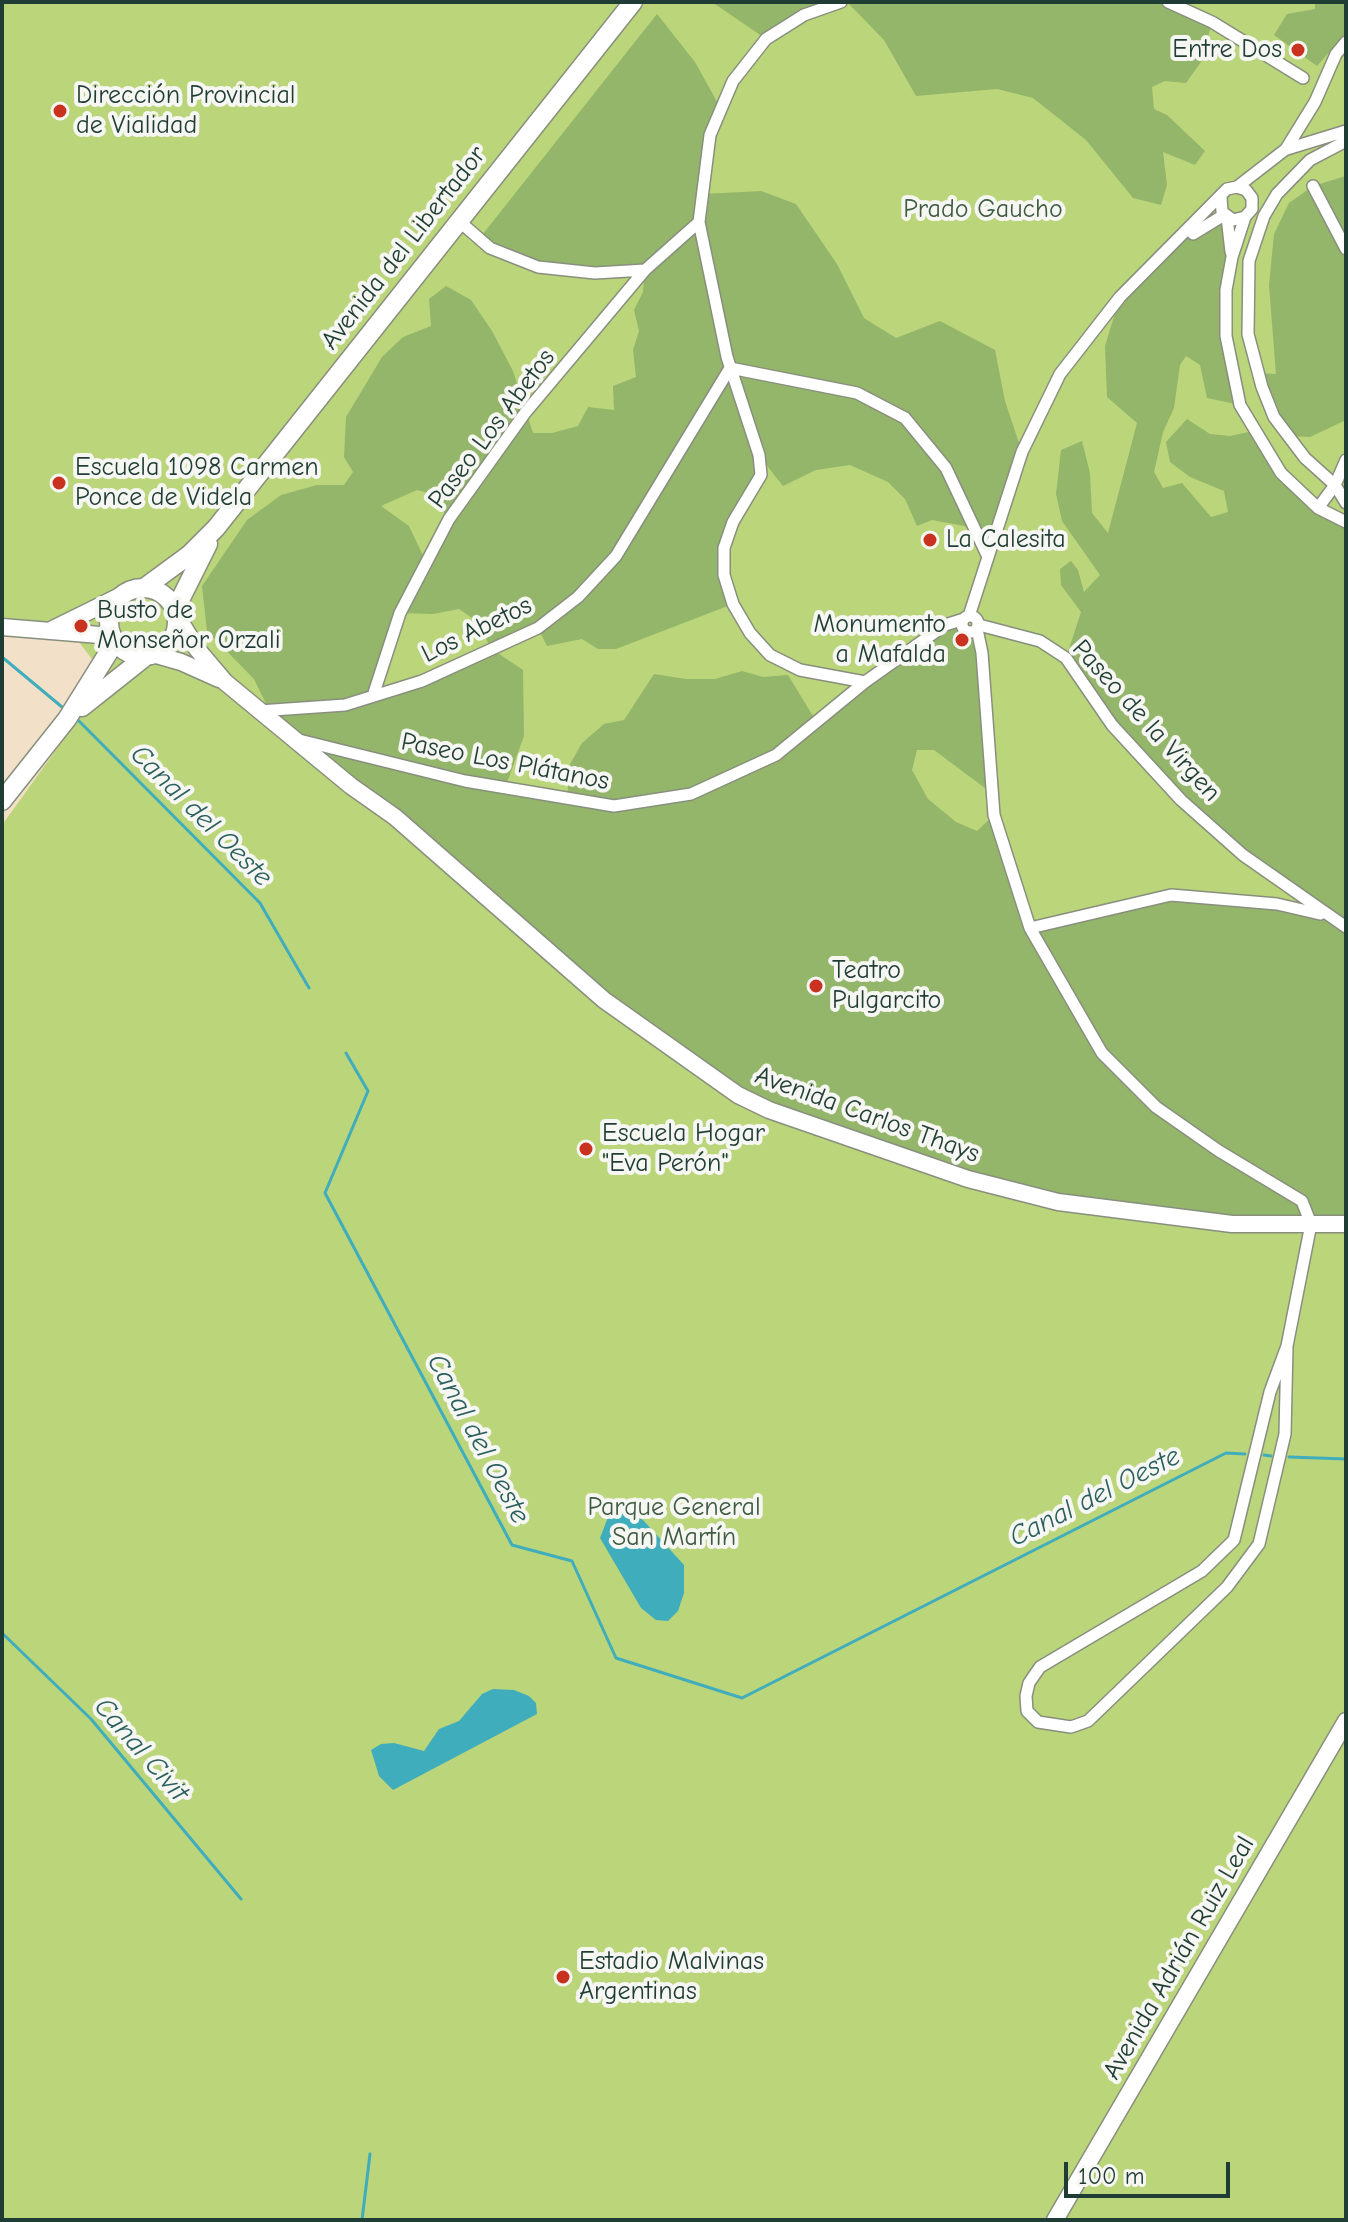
<!DOCTYPE html>
<meta charset="utf-8">
<style>
body{margin:0}
#map{position:relative;width:1348px;height:2222px;overflow:hidden;background:#f2e1c8;font-family:"Comic Neue",sans-serif}
canvas{display:block}
.frame{position:absolute;inset:0;border:4px solid #1f3d34;pointer-events:none}
.scale{position:absolute;left:1064px;top:2162px;width:166px;height:36px;box-sizing:border-box;border:4px solid #1f3d34;border-top:0;padding-left:10px;font-size:24px;line-height:28px;white-space:nowrap;color:#1f3d34;-webkit-text-stroke:6px #f6f6f2;paint-order:stroke}
</style>
<div id="map">
<canvas width="1348" height="2222"></canvas>
<div class="frame"></div>
<div class="scale">100 m</div>
</div>
<script>
const ctx = document.querySelector('canvas').getContext('2d');
ctx.lineJoin = 'round';
function fill(path, color) {
  ctx.fillStyle = color;
  ctx.fill(path, 'evenodd');
}
function toPath(rows) {
  const path = new Path2D();
  for (const r of rows) {
    if (r.length === 3) {
      path.moveTo(r[0] + r[2], r[1]);
      path.arc(r[0], r[1], r[2], 0, 2 * Math.PI);
      continue;
    }
    path.moveTo(r[0], r[1]);
    for (let i = 2; i < r.length; i += 2) path.lineTo(r[i], r[i + 1]);
  }
  return path;
}
function strokePath(path, color, width, dash) {
  ctx.strokeStyle = color;
  ctx.lineWidth = width;
  ctx.lineCap = dash ? 'butt' : 'round';
  ctx.setLineDash(dash || []);
  ctx.stroke(path);
}
function write(font, color, halo, rows, align = 'center') {
  ctx.font = font + ' "Comic Neue",sans-serif';
  ctx.lineWidth = 8;
  ctx.setLineDash([]);
  ctx.textBaseline = 'middle';
  ctx.strokeStyle = halo;
  ctx.fillStyle = color;
  for (const [text, x, y, turn = 0] of rows) {
    ctx.save();
    ctx.translate(x, y);
    ctx.rotate((+turn || 0) * Math.PI / 180);
    ctx.textAlign = isNaN(turn) ? turn : align;
    if (halo) ctx.strokeText(text, 0, 0);
    ctx.fillText(text, 0, 0);
    ctx.restore();
  }
}
fill(toPath([
 [2,2,1346,2,1346,2220,2,2220,2,825,84,711,102,672,75,637,2,620]
]), '#bbd57a');
fill(toPath([
 [712,2,841,2,766,39],
 [847,2,1168,2,1212,22,1201,62,1186,83,1165,81,1152,87,1154,109,1167,115,1205,151,1195,165,1163,152,1167,185,1161,205,1133,198,1086,140,1033,98,997,89,916,96,884,40],
 [1315,2,1346,2,1346,33,1317,66,1274,35,1287,14,1315,9],
 [657,14,695,62,721,109,703,194,761,191,796,204,837,264,864,318,896,338,940,321,995,350,1005,401,1022,452,988,557,975,528,932,520,917,526,905,499,888,482,850,465,816,470,783,486,760,457,761,475,724,548,733,604,616,649,598,649,582,639,547,646,538,628,493,650,523,670,524,736,505,788,567,798,570,764,582,743,604,724,624,720,654,674,686,679,715,679,742,671,763,677,788,675,816,721,945,625,963,627,971,632,982,650,993,794,934,750,917,750,912,770,928,799,956,822,977,831,994,815,1030,928,1171,895,1326,916,1243,855,1112,725,1066,658,1081,612,1061,585,1060,569,1071,561,1078,570,1084,592,1100,575,1062,521,1056,494,1061,450,1082,441,1090,473,1092,513,1108,533,1137,423,1107,397,1105,346,1120,297,1179,242,1224,215,1227,217,1226,336,1240,405,1207,398,1200,365,1186,356,1180,365,1174,408,1163,432,1154,472,1163,488,1182,483,1211,517,1228,512,1224,491,1190,477,1170,462,1166,442,1187,419,1210,434,1230,436,1253,431,1281,473,1346,522,1346,1224,1232,1224,1058,1202,769,1110,696,1068,269,710,254,679,207,631,202,586,247,520,281,495,317,485,344,485,353,472,344,457,346,417,382,357,403,337,431,326,429,299,446,286,471,300,492,331,513,371,533,433,552,433,578,426,588,407,614,410,613,386,636,377,633,350,639,331,634,310,643,292,645,270,538,267,479,239],
 [417,490,428,493,449,519,426,562,409,526,381,506],
 [459,609,478,622,491,649,374,695,400,613,433,614],
 [1346,176,1346,420,1310,437,1288,436,1258,373,1276,374,1269,285,1274,234,1289,203,1313,186]
]), '#94b66a');
fill(toPath([
 [630,1512,643,1520,684,1565,684,1593,678,1611,668,1621,656,1620,641,1608,600,1538,608,1517],
 [493,1689,514,1690,529,1696,536,1703,537,1714,393,1790,379,1776,371,1750,381,1744,394,1743,424,1751,439,1729,459,1721,482,1694]
]), '#40adbd');
strokePath(toPath([
 [2,657,62,707],
 [78,720,260,903,309,988],
 [346,1053,368,1091,325,1193,512,1545,572,1561,616,1658,742,1698,1226,1453,1245,1454],
 [1264,1455,1271,1456],
 [1289,1457,1346,1459],
 [2,1633,91,1719,241,1899],
 [362,2220,370,2154]
]), '#40adbd', 3);
const street = toPath([
 [841,2,804,15,766,39,733,81,710,135,699,222,727,357,759,455,761,475,733,522,724,548,724,575,733,604,750,633,770,655,800,670,865,682],
 [1168,2,1212,22,1303,78],
 [1346,141,1310,160,1277,194,1264,216,1249,261,1248,334,1262,387,1274,417,1305,458,1335,485,1346,503],
 [1287,149,1346,131],
 [1313,186,1346,249],
 [1237,187,1286,149,1315,102,1336,54,1346,42],
 [1227,217,1231,252],
 [1245,217,1232,257,1226,290,1226,336,1240,405,1281,473,1318,508,1346,522],
 [459,221,490,248,538,267,595,273,645,270],
 [1193,234,1224,215],
 [730,368,857,393,905,418,946,468,988,557],
 [1318,508,1335,485,1346,460],
 [970,624,8],
 [969,616,1022,452,1060,374,1120,297,1227,189,1237,187,1246,190,1252,198,1252,209,1245,217,1233,220,1222,212,1221,197],
 [979,625,1040,641,1066,658,1112,725,1181,800,1243,855,1346,927],
 [977,629,982,653,994,815,1030,928,1102,1053,1156,1107,1219,1151,1302,1201,1311,1224,1287,1346,1285,1434,1259,1544,1227,1587,1088,1721,1071,1727,1038,1722,1027,1711,1026,1696,1029,1683,1040,1667,1202,1571,1234,1540,1270,1392,1287,1346],
 [373,696,400,613,449,519,525,413,645,270,699,222],
 [259,711,345,705,422,681,538,628,578,597,616,556,730,368],
 [299,740,465,781,614,806,691,794,776,755,865,682,945,625,964,619],
 [1030,928,1171,895,1277,904,1320,914]
]);
const secondary = toPath([
 [177,616,197,649,225,682,351,786,395,817,604,1000,738,1095,769,1110,968,1179,1058,1202,1232,1224,1346,1224],
 [2,627,112,636],
 [53,629,120,596],
 [153,654,181,662,219,679],
 [1055,2220,1346,1721]
]);
const primary = toPath([
 [143,622,34],
 [144,588,189,555,216,528,633,2],
 [175,610,208,544],
 [82,707,145,657],
 [2,801,67,719,115,642]
]);
strokePath(street, '#888f7e', 14);
strokePath(secondary, '#888f7e', 19);
strokePath(primary, '#888f7e', 21);
strokePath(street, '#fff', 11);
strokePath(secondary, '#fff', 16);
strokePath(primary, '#fff', 18);
for (const [x, y, r, color] of [
 [1298,50,8,"#c8321e"],
 [60,111,8,"#c8321e"],
 [59,483,8,"#c8321e"],
 [930,540,8,"#c8321e"],
 [81,626,8,"#c8321e"],
 [962,640,8,"#c8321e"],
 [816,986,8,"#c8321e"],
 [586,1149,8,"#c8321e"],
 [563,1977,8,"#c8321e"]
]) {
  const dot = new Path2D();
  dot.arc(x, y, r, 0, 2 * Math.PI);
  ctx.fillStyle = color;
  ctx.fill(dot);
  strokePath(dot, '#f6f6f2', 3);
}
write('26px', '#1f3d34', '#f6f6f2', [
 ["Entre Dos",1282,50,"right"],
 ["Dirección Provincial",76,96],
 ["de Vialidad",76,126],
 ["Escuela 1098 Carmen",75,468],
 ["Ponce de Videla",75,498],
 ["La Calesita",946,540],
 ["Busto de",97,611],
 ["Monseñor Orzali",97,641],
 ["Monumento",946,625,"right"],
 ["a Mafalda",946,655,"right"],
 ["Teatro",832,971],
 ["Pulgarcito",832,1001],
 ["Escuela Hogar",602,1134],
 ["\"Eva Perón\"",602,1164],
 ["Estadio Malvinas",579,1962],
 ["Argentinas",579,1992]
], 'left');
write('26px', '#3e5b42', '#f6f6f2', [
 ["Prado Gaucho",983,210],
 ["Parque General",674,1508],
 ["San Martín",674,1538]
]);
write('26px', '#1f3d34', '#f6f6f2', [
 ["Avenida del Libertador",404,248,-52],
 ["Paseo Los Abetos",492,429,-53],
 ["Los Abetos",477,630,-26],
 ["Paseo de la Virgen",1146,721,48],
 ["Paseo Los Plátanos",505,762,11],
 ["Avenida Carlos Thays",867,1115,20],
 ["Avenida Adrián Ruiz Leal",1179,1958,-60]
]);
write('italic 28px', '#295f5d', '#f6f6f2', [
 ["Canal del Oeste",201,816,45],
 ["Canal del Oeste",478,1439,62],
 ["Canal del Oeste",1095,1497,-27],
 ["Canal Civit",141,1750,49]
]);
</script>
